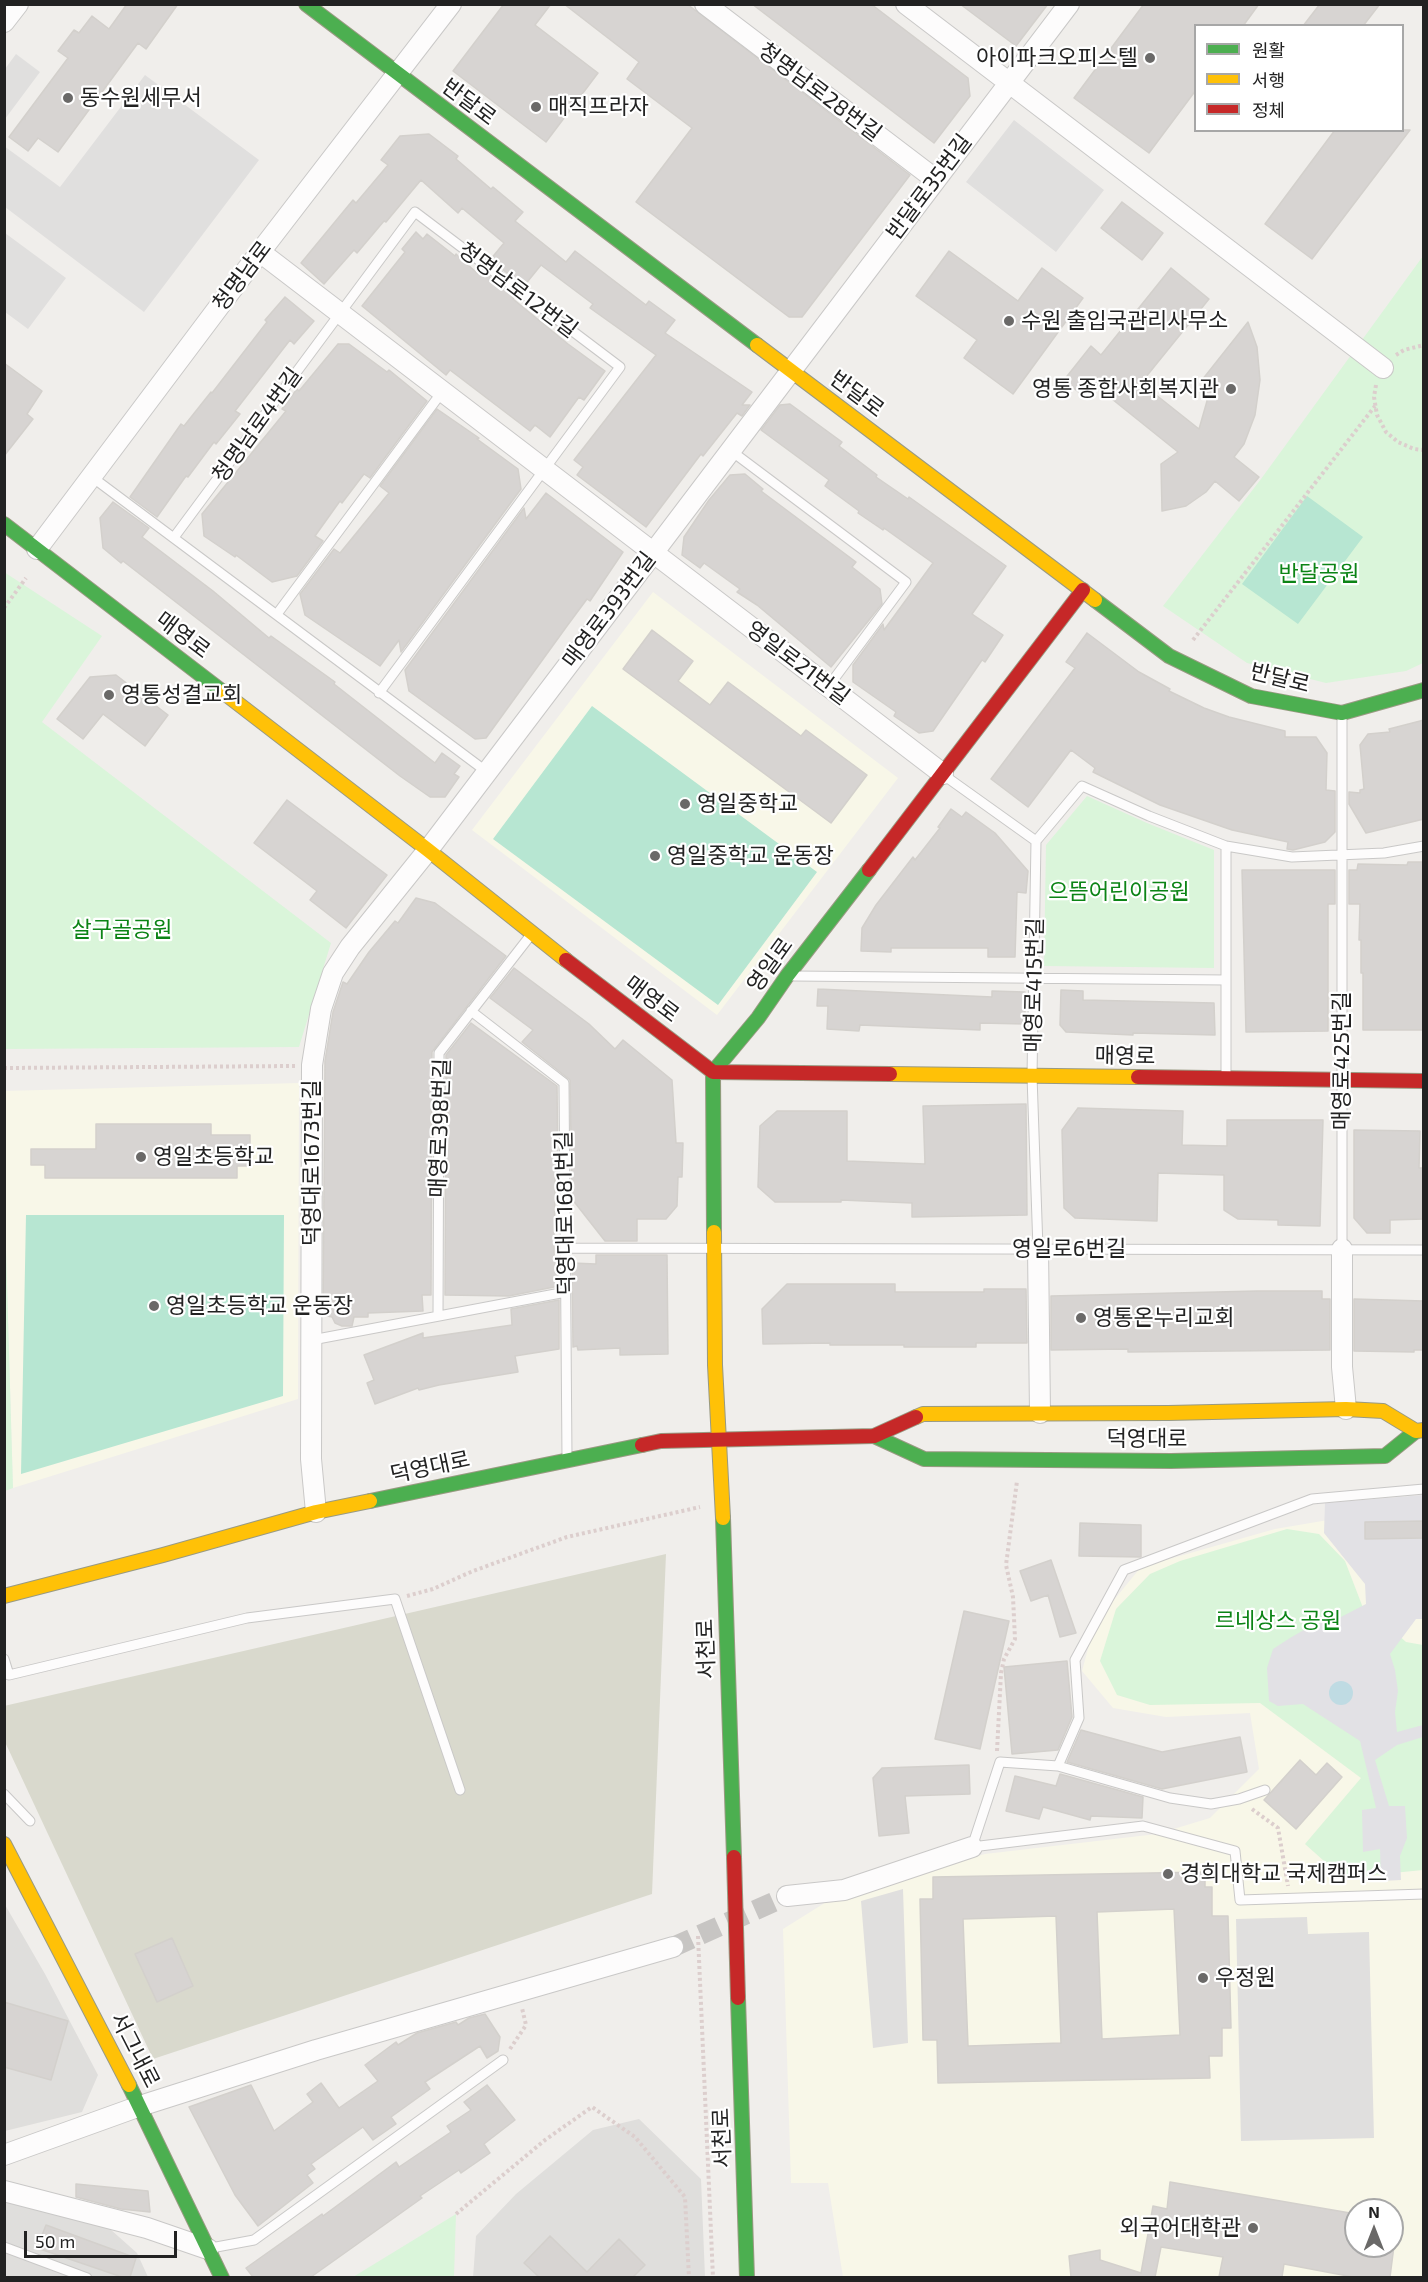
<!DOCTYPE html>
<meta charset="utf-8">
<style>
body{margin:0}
#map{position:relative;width:1428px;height:2282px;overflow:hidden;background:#f0eeeb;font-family:"Exo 2","Noto Sans KR",sans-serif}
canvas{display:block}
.frame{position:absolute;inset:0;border:6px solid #222;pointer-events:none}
.legend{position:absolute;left:1194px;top:24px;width:210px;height:108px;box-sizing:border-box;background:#fff;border:2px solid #a7a7a7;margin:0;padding:8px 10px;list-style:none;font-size:18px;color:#222}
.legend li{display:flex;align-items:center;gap:12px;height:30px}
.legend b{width:30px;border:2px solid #a7a7a7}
.north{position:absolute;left:1344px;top:2198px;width:60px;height:60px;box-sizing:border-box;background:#fff;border:2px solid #a7a7a7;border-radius:50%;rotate:0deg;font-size:16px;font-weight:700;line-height:24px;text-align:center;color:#222}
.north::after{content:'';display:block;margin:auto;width:21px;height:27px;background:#6a6968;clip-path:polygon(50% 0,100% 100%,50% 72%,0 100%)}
.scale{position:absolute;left:24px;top:2231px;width:153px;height:27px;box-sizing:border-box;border:3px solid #222;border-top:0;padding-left:8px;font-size:18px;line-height:21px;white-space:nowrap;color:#222;-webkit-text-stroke:4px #fff;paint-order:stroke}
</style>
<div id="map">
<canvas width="1428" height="2282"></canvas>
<div class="frame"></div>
<ul class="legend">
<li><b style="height:8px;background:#4caf50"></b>원활</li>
<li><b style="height:8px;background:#ffc107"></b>서행</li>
<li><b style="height:8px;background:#c62828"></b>정체</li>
</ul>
<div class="north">N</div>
<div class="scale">50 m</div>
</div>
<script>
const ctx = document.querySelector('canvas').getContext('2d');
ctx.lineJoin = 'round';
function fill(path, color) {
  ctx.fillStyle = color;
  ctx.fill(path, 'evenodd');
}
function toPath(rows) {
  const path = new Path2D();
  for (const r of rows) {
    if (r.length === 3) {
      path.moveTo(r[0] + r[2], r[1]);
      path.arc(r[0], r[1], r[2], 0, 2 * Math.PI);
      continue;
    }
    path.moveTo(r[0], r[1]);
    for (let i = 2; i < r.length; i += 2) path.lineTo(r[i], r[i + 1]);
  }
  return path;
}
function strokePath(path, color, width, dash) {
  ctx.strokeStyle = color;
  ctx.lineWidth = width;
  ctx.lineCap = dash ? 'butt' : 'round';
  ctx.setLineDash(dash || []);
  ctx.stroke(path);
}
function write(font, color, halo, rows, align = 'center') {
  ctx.font = font + ' "Exo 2","Noto Sans KR",sans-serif';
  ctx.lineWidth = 4.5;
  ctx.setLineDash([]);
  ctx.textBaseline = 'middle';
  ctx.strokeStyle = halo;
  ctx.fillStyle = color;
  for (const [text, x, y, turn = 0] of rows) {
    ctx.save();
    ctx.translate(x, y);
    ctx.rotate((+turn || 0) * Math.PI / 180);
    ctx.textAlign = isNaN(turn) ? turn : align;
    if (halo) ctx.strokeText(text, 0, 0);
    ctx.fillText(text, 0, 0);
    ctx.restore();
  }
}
fill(toPath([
 [4,1903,45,1974,98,2075,82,2112,5,2131],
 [639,2119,701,2179,705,2277,473,2278,476,2236,516,2194,593,2130],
 [4,2195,110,2229,137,2253,148,2277,5,2277]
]), '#dfdedc');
fill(toPath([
 [653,592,898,778,717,1015,472,830],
 [299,1083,298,1399,13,1488,5,1215,4,1091],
 [1423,1506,1423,2277,843,2277,828,2183,791,2183,783,1929,839,1894,985,1854,1157,1834,1210,1818,1259,1769,1250,1713,1166,1717,1113,1708,1082,1671,1095,1623,1141,1567,1275,1529,1405,1507],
 [1356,2210,1392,2210,1392,2246,1356,2246]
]), '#f8f7e8');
fill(toPath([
 [666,1554,652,1894,153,2059,5,1742,4,1706]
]), '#d9d9cd');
fill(toPath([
 [1423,256,1423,663,1406,671,1326,683,1247,663,1163,606,1261,479],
 [4,572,102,636,42,722,331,943,299,1047,5,1049],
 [1087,796,1147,823,1214,850,1214,968,1044,966,1046,845],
 [5,1215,13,1488,5,1491,4,1491],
 [1287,1529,1319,1534,1345,1561,1365,1613,1388,1626,1406,1642,1423,1645,1423,1870,1343,1878,1305,1844,1361,1778,1260,1703,1150,1705,1117,1695,1100,1661,1116,1609,1150,1574,1180,1561],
 [456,2214,454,2277,353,2277]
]), '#daf5da');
fill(toPath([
 [1307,496,1363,537,1298,624,1242,584],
 [592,706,817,872,718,1005,493,839],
 [26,1215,284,1215,283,1396,21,1474]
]), '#b7e6d2');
fill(toPath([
 [16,54,40,72,5,119,5,69],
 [145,75,259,160,144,312,5,207,4,146,60,187],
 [1014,120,1104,190,1056,252,966,182],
 [5,233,66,278,28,329,5,312],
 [903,1889,908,2043,873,2048,861,1901],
 [1307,1917,1308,1934,1369,1932,1374,2138,1241,2141,1236,1919]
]), '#e0dfde');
fill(toPath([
 [1423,1495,1423,1521,1365,1523,1365,1539,1423,1538,1423,1619,1416,1619,1390,1654,1395,1670,1398,1691,1395,1712,1397,1732,1423,1725,1423,1737,1397,1745,1375,1760,1389,1806,1405,1806,1407,1838,1400,1856,1401,1880,1381,1881,1380,1849,1363,1852,1362,1810,1376,1808,1360,1741,1303,1704,1278,1706,1269,1701,1267,1668,1273,1649,1290,1638,1309,1627,1339,1618,1366,1604,1365,1584,1324,1533,1325,1503]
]), '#e2e1e5');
fill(toPath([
 [1341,1693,12]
]), '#bfdbe3');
const building = toPath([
 [127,4,178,4,146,49,138,43,58,152,38,138,28,151,9,137,68,58,58,51,74,30,79,33,92,16,109,29,127,4],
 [504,4,551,4,535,25,598,73,546,142,453,71,504,4],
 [564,4,687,4,910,175,802,317,789,317,636,202,692,128,627,79,639,62,564,4],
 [752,4,871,4,968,78,970,96,934,143,752,4],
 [960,4,1048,4,1016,46,960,4],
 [1144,4,1259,4,1243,26,1196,26,1196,90,1149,153,1074,98,1144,4],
 [1320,4,1380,4,1363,26,1303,26,1320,4],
 [1335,130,1410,130,1312,259,1265,224,1335,130],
 [429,134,458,156,456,159,491,189,493,187,523,212,515,221,566,262,575,251,646,305,649,301,675,320,665,333,752,392,742,405,750,405,742,416,737,413,703,456,701,454,646,527,577,475,583,467,574,460,656,355,590,308,593,304,541,265,524,286,490,260,504,243,462,208,458,213,421,180,386,222,384,221,357,253,354,250,324,284,301,263,353,200,356,203,388,165,381,160,400,136,429,134],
 [1122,202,1163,233,1142,260,1101,228,1122,202],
 [416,232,423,239,427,234,455,256,456,254,478,274,481,270,515,296,513,299,568,344,605,371,584,400,579,397,550,437,535,425,530,431,450,370,446,375,362,306,405,252,402,249,416,232],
 [949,251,1018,301,1042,268,1083,298,1013,394,964,358,977,340,916,296,949,251],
 [1171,268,1209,299,1141,383,1199,429,1207,401,1202,380,1248,322,1257,347,1260,380,1255,415,1244,444,1234,457,1259,477,1239,501,1215,481,1206,492,1186,506,1162,511,1161,464,1178,452,1092,383,1082,395,1064,380,1091,346,1101,355,1171,268],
 [285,297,314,321,294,344,290,340,235,411,240,414,216,444,214,442,188,477,186,476,157,517,130,497,181,424,184,426,211,392,212,393,267,322,265,320,285,297],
 [338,344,349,344,387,372,389,370,427,401,370,478,364,474,342,503,340,501,315,536,323,541,297,576,272,582,236,555,235,557,204,536,202,514,286,411,282,409,297,389,299,391,338,344],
 [4,363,42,391,27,414,33,419,4,456,4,363],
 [790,404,842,442,839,446,877,475,876,477,908,499,909,497,1006,566,972,614,1003,635,985,662,982,660,933,731,919,733,894,716,896,712,853,682,853,665,883,624,884,630,933,563,884,528,883,530,858,513,859,511,825,486,829,480,761,430,780,405,790,404],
 [437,409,479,438,477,439,518,469,521,489,401,652,399,640,380,666,305,615,300,594,334,549,340,553,389,493,380,486,437,409],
 [745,474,763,489,761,491,856,562,852,567,880,589,882,604,831,667,757,605,737,592,740,589,704,563,700,568,682,555,684,537,709,500,730,475,745,474],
 [546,493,623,552,590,601,587,599,567,626,486,738,475,739,409,691,405,670,524,508,526,519,546,493],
 [113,502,149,528,142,537,213,591,269,638,271,636,335,682,334,684,435,763,442,753,460,766,454,774,459,777,445,797,430,797,400,776,123,561,121,563,103,548,100,518,113,502],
 [652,630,693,661,678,681,710,705,728,682,801,736,806,730,867,775,831,823,623,669,652,630],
 [1087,633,1139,672,1170,689,1169,691,1204,708,1229,717,1285,731,1285,737,1316,737,1327,753,1326,790,1335,791,1335,832,1325,842,1293,850,1287,849,1288,842,1232,830,1160,805,1093,772,1095,768,1071,750,1028,807,991,779,1075,668,1066,662,1087,633],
 [116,675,168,715,145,746,103,714,83,739,57,719,90,677,116,675],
 [1424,720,1424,819,1366,833,1349,804,1349,792,1360,793,1360,790,1364,789,1360,745,1368,734,1390,732,1389,729,1424,720],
 [287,800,387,875,346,928,310,900,317,891,254,843,287,800],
 [951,809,962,817,966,812,995,833,1028,871,1026,893,1017,892,1015,957,988,957,988,948,891,948,891,952,861,951,862,928,876,905,913,857,915,860,940,828,938,827,951,809],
 [1408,862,1424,862,1424,1030,1363,1030,1363,973,1361,973,1361,940,1359,940,1360,904,1349,904,1349,870,1357,870,1358,864,1407,865,1408,862],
 [1242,870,1335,870,1335,904,1328,904,1328,1031,1246,1032,1242,870],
 [416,898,435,903,506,956,432,1052,431,1295,422,1295,423,1311,368,1313,368,1317,354,1317,352,1326,342,1326,335,1323,332,1317,323,1315,325,1061,333,1012,343,982,347,984,369,952,395,921,398,923,416,898],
 [514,968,589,1024,615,1049,623,1040,672,1080,676,1143,683,1143,682,1177,678,1177,677,1206,666,1219,637,1219,637,1241,605,1241,572,1199,570,1080,522,1042,533,1030,490,998,514,968],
 [818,989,992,997,992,991,1025,992,1025,1024,980,1023,980,1030,860,1025,859,1031,827,1029,828,1006,817,1006,818,989],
 [1061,990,1083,991,1083,1000,1214,1003,1215,1035,1133,1033,1133,1035,1066,1032,1060,1025,1061,990],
 [471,1023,557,1086,558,1181,555,1177,554,1261,559,1262,559,1286,509,1296,445,1295,446,1055,471,1023],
 [1026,1104,1027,1215,912,1217,912,1203,841,1200,841,1202,775,1202,758,1187,760,1126,777,1111,847,1111,847,1161,925,1164,923,1106,1026,1104],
 [1078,1108,1183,1111,1182,1145,1227,1146,1227,1120,1323,1120,1320,1226,1278,1225,1278,1220,1238,1219,1224,1210,1224,1175,1158,1173,1157,1221,1075,1218,1064,1208,1062,1130,1078,1108],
 [96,1124,211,1124,211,1135,250,1135,250,1166,237,1166,237,1178,45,1178,45,1165,31,1165,31,1149,96,1149,96,1124],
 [1354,1130,1420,1131,1419,1168,1424,1168,1424,1219,1390,1220,1390,1233,1367,1233,1354,1218,1354,1130],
 [596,1255,667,1255,668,1354,620,1355,620,1348,578,1350,577,1346,573,1347,572,1263,596,1264,596,1255],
 [787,1284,895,1284,895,1292,984,1292,984,1289,1026,1289,1027,1343,976,1343,976,1347,904,1347,904,1345,830,1345,830,1343,763,1344,762,1309,787,1284],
 [1257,1291,1322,1291,1322,1299,1330,1299,1330,1350,1128,1352,1128,1349,1051,1350,1051,1296,1257,1291],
 [1354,1299,1424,1301,1424,1350,1414,1350,1414,1352,1354,1351,1354,1299],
 [559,1300,559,1349,515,1356,518,1372,439,1385,419,1390,418,1388,375,1404,367,1383,374,1380,364,1355,423,1333,423,1338,512,1325,511,1309,559,1300],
 [1424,1521,1424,1538,1365,1539,1365,1522,1424,1521],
 [1080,1523,1141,1525,1141,1557,1079,1556,1080,1523],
 [1051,1560,1076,1633,1060,1637,1048,1595,1031,1601,1020,1571,1051,1560],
 [964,1611,1009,1621,980,1749,935,1739,964,1611],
 [1067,1661,1072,1717,1058,1750,1012,1754,1004,1667,1067,1661],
 [1081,1730,1162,1752,1240,1737,1247,1772,1162,1789,1067,1762,1081,1730],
 [1300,1760,1316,1775,1327,1763,1342,1777,1296,1829,1264,1800,1300,1760],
 [969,1765,970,1794,905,1796,909,1833,879,1836,873,1778,882,1768,969,1765],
 [1060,1774,1143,1797,1142,1818,1091,1816,1090,1820,1043,1807,1039,1819,1006,1811,1015,1776,1056,1786,1060,1774],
 [1205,1872,1205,1887,1212,1887,1212,1916,1228,1916,1231,2028,1222,2028,1222,2056,1209,2056,1210,2078,938,2083,937,2040,923,2040,920,1899,933,1899,933,1877,1205,1872],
 [1174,1909,1180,2035,1102,2039,1097,1912,1174,1909],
 [1056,1916,1061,2043,968,2046,963,1919,1056,1916],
 [172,1938,193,1986,157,2002,135,1954,172,1938],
 [4,2002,68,2021,51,2080,4,2067,4,2002],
 [485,2014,500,2037,498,2051,487,2058,480,2046,425,2082,430,2089,391,2117,396,2124,373,2140,363,2127,311,2164,315,2169,307,2175,313,2183,258,2226,235,2195,189,2107,251,2085,274,2131,313,2102,307,2094,321,2083,339,2108,378,2081,365,2065,396,2042,398,2045,417,2033,456,2022,458,2025,469,2018,485,2014],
 [487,2085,515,2120,484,2144,490,2153,461,2173,459,2170,420,2196,422,2198,311,2277,253,2277,246,2268,322,2214,323,2216,396,2162,399,2167,451,2132,447,2126,471,2110,464,2102,487,2085],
 [1170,2182,1356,2214,1356,2246,1394,2246,1390,2277,1353,2277,1284,2264,1282,2277,1219,2277,1223,2257,1161,2247,1155,2277,1071,2277,1069,2256,1100,2250,1100,2260,1141,2273,1153,2206,1167,2209,1170,2182],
 [76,2184,148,2191,150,2212,121,2209,76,2197,76,2184],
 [46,2225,136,2258,130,2277,122,2277,37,2248,46,2225],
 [550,2236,587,2272,619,2239,645,2265,633,2277,539,2277,524,2263,550,2236]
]);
fill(building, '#d7d4d2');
strokePath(building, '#d3d0cc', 1.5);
strokePath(toPath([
 [673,1947,787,1896]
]), '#c7c5c3', 20, [20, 10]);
const lane = toPath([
 [730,450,906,582,828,687],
 [92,477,487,772],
 [175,536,415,212,620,367,379,693],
 [277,614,442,392],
 [1342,716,1342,1249],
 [945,776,1036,841],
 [1226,846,1226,1075],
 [793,976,1226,980],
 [471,1011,564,1083,567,1458],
 [566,1248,1424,1250],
 [1038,1249,1032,1076,1036,841,1082,786,1149,816,1226,846,1292,857,1384,853,1424,846],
 [438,1316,439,1053,530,936],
 [312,1340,566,1292],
 [1424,1489,1312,1499,1124,1570,1075,1660,1079,1718,1058,1766,1000,1762,972,1847,1143,1826,1235,1851,1240,1900,1424,1894],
 [4,1659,9,1675,247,1618,395,1599,460,1790],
 [1058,1766,1170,1798,1211,1804,1239,1799,1265,1790],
 [4,1794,30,1821],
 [4,2247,87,2278],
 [211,2248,254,2240,503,2060]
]);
const street = toPath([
 [705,4,935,179],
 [906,4,1383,368],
 [4,22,18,4],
 [260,252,943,774],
 [37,549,260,252,451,4],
 [1038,1249,1040,1413],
 [1342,1249,1342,1367,1346,1409],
 [316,1512,311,1459,312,1065,321,1009,333,973,350,947,428,850,1069,4],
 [787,1896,844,1890,972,1847],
 [4,2155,140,2106,316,2050,673,1947],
 [4,2191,147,2228,208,2249]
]);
const fast = toPath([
 [306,4,757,345],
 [4,524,223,692],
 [1095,600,1169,656,1251,696,1342,713,1424,690],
 [714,1232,713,1072,758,1018,787,976,869,870],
 [874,1436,924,1459,1171,1461,1385,1456,1416,1431],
 [370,1501,642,1445],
 [723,1518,734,1857],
 [738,1998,747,2278],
 [129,2085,222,2278]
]);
const slow = toPath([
 [757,345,1095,600],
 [223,692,428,850,566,960],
 [890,1074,1138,1077],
 [714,1232,715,1365,723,1518],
 [916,1417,923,1414,1168,1413,1346,1409,1383,1411,1416,1431,1424,1430],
 [4,1596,163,1555,316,1512,370,1501],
 [4,1844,129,2085]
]);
const jam = toPath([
 [869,870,1083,590],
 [566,960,713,1072,890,1074],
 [1138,1077,1424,1081],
 [642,1445,661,1441,874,1436,916,1417]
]);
strokePath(lane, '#c9c8c7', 11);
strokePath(street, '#c9c8c7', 22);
strokePath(fast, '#999a82', 16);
strokePath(slow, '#999a82', 16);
strokePath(jam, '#999a82', 16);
strokePath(toPath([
 [1396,355,1404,350,1424,345],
 [1376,385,1374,397,1377,415,1386,432,1398,442,1414,449,1424,450],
 [4,608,26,578],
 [1193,640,1375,406],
 [4,1068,295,1066],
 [407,1596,433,1589,473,1571,567,1537,700,1507],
 [997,1751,1001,1673,1004,1659,1015,1639,1013,1597,1006,1565,1017,1481],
 [1252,1809,1278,1828,1288,1886],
 [698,1936,713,2278],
 [510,2049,526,2025,522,2008],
 [456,2214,545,2140,592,2107,635,2137,685,2197,689,2278]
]), '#dccecd', 4, [3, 3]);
strokePath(lane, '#fdfcfc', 9);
strokePath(street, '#fdfcfc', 20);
strokePath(fast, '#4caf50', 14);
strokePath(slow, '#ffc107', 14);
strokePath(jam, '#c62828', 14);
const jamBridge = toPath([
 [734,1857,738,1998]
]);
strokePath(jamBridge, '#999a82', 16, []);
strokePath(jamBridge, '#c62828', 14);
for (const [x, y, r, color] of [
 [1150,58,6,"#6a6968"],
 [68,98,6,"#6a6968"],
 [536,107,6,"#6a6968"],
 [1009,321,6,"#6a6968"],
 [1231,389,6,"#6a6968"],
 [109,695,6,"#6a6968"],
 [685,804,6,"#6a6968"],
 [655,856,6,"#6a6968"],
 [141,1157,6,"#6a6968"],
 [154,1306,6,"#6a6968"],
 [1081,1318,6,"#6a6968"],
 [1168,1874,6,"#6a6968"],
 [1203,1978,6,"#6a6968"],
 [1253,2228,6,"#6a6968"]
]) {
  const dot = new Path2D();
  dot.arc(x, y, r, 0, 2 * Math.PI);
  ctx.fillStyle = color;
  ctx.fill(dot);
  strokePath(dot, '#fff', 2);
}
write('22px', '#222', '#fff', [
 ["아이파크오피스텔",1138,58,"right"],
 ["동수원세무서",80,98],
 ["매직프라자",548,107],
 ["수원 출입국관리사무소",1021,321],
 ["영통 종합사회복지관",1219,389,"right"],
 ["영통성결교회",121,695],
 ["영일중학교",697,804],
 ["영일중학교 운동장",667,856],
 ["영일초등학교",153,1157],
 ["영일초등학교 운동장",166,1306],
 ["영통온누리교회",1093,1318],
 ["경희대학교 국제캠퍼스",1180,1874],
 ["우정원",1215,1978],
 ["외국어대학관",1241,2228,"right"]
], 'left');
write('22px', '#222', '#fff', [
 ["청명남로28번길",820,92,37],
 ["반달로",469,102,37],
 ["반달로35번길",929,187,-53],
 ["청명남로",242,276,-53],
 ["청명남로12번길",518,290,37],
 ["반달로",857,394,37],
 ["청명남로4번길",257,425,-54],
 ["매영로393번길",609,610,-53],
 ["매영로",183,635,37],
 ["영일로21번길",798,663,37],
 ["반달로",1280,678,14],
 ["영일로",770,965,-54],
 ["매영로415번길",1034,985,-89],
 ["매영로",652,999,37],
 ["매영로",1125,1056,1],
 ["매영로425번길",1342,1061,-90],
 ["매영로398번길",440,1128,-88],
 ["덕영대로1673번길",312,1163,-90],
 ["덕영대로1681번길",565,1213,-91],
 ["영일로6번길",1069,1249],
 ["덕영대로",1147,1439],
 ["덕영대로",430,1467,-12],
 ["서천로",706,1649,-92],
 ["서그내로",135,2050,63],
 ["서천로",722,2138,-92]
]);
write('22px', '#0c8416', '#fff', [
 ["반달공원",1319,574],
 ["으뜸어린이공원",1119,892],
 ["살구골공원",122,930],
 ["르네상스 공원",1278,1621]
]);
</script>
